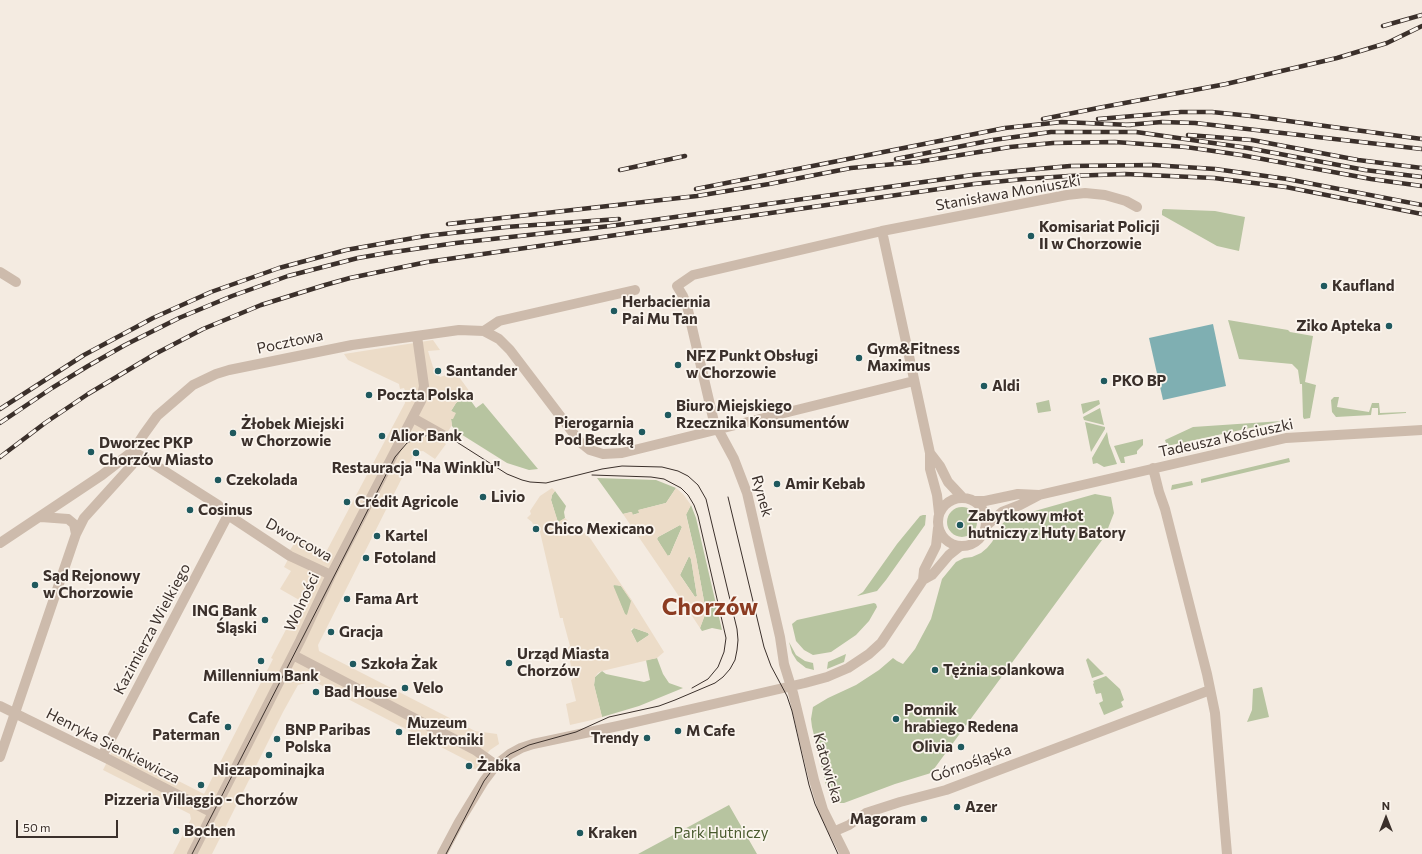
<!DOCTYPE html>
<meta charset="utf-8">
<style>
body{margin:0}
#map{position:relative;width:1422px;height:854px;overflow:hidden;background:#f4ebe1;font-family:Commissioner,sans-serif}
canvas{display:block}
.north{position:absolute;left:1366px;top:798px;width:40px;height:40px;-webkit-text-stroke:3px #fbf5ee;paint-order:stroke;rotate:0deg;font-size:11px;font-weight:700;line-height:16px;text-align:center;color:#3b302b}
.north::after{content:'';display:block;margin:auto;width:14px;height:18px;background:#3b302b;clip-path:polygon(50% 0,100% 100%,50% 72%,0 100%)}
.scale{position:absolute;left:16px;top:820px;width:102px;height:18px;box-sizing:border-box;border:2px solid #3b302b;border-top:0;padding-left:5px;font-size:12px;line-height:14px;white-space:nowrap;color:#3b302b;-webkit-text-stroke:3px #fbf5ee;paint-order:stroke}
</style>
<div id="map">
<canvas width="1422" height="854"></canvas>
<div class="north">N</div>
<div class="scale">50 m</div>
</div>
<script>
const ctx = document.querySelector('canvas').getContext('2d');
ctx.lineJoin = 'round';
function fill(path, color) {
  ctx.fillStyle = color;
  ctx.fill(path, 'evenodd');
}
function toPath(rows) {
  const path = new Path2D();
  for (const r of rows) {
    if (r.length === 3) {
      path.moveTo(r[0] + r[2], r[1]);
      path.arc(r[0], r[1], r[2], 0, 2 * Math.PI);
      continue;
    }
    path.moveTo(r[0], r[1]);
    for (let i = 2; i < r.length; i += 2) path.lineTo(r[i], r[i + 1]);
  }
  return path;
}
function strokePath(path, color, width, dash) {
  ctx.strokeStyle = color;
  ctx.lineWidth = width;
  ctx.lineCap = dash ? 'butt' : 'round';
  ctx.setLineDash(dash || []);
  ctx.stroke(path);
}
function write(font, color, halo, rows, align = 'center') {
  ctx.font = font + ' Commissioner,sans-serif';
  ctx.lineWidth = 3.5;
  ctx.setLineDash([]);
  ctx.textBaseline = 'middle';
  ctx.strokeStyle = halo;
  ctx.fillStyle = color;
  for (const [text, x, y, turn = 0] of rows) {
    ctx.save();
    ctx.translate(x, y);
    ctx.rotate((+turn || 0) * Math.PI / 180);
    ctx.textAlign = isNaN(turn) ? turn : align;
    if (halo) ctx.strokeText(text, 0, 0);
    ctx.fillText(text, 0, 0);
    ctx.restore();
  }
}
fill(toPath([
 [1163,209,1215,211,1245,217,1239,251,1217,246,1162,215,1162,211],
 [1228,320,1288,330,1290,332,1313,336,1305,382,1316,385,1310,418,1304,419,1303,417,1302,384,1300,384,1298,370,1292,364,1239,359],
 [466,394,476,408,483,403,538,469,529,470,507,463,456,431,452,426,451,419,455,413,451,411,456,403],
 [1334,397,1339,397,1337,407,1369,412,1372,403,1379,403,1380,413,1406,412,1406,413,1378,415,1378,408,1372,408,1371,415,1336,417,1332,412,1331,400],
 [1049,400,1051,411,1038,413,1036,403],
 [1099,400,1100,404,1083,414,1081,404],
 [1100,408,1104,425,1084,420,1083,417],
 [1282,421,1167,446,1165,440,1193,427],
 [1085,422,1105,427,1105,429,1091,452],
 [1107,432,1109,443,1117,464,1104,467,1097,463,1093,464,1092,458],
 [1143,439,1143,445,1137,451,1137,454,1124,457,1125,463,1121,463,1114,446],
 [1289,458,1290,462,1201,483,1201,479],
 [597,478,656,480,676,488,666,503,639,510,639,513,632,515,631,512,623,514],
 [1192,481,1193,485,1171,490,1172,485],
 [555,491,566,506,564,512,565,518,558,523,551,500,552,495],
 [1095,494,1111,497,1114,513,1105,536,931,773,895,784,844,803,838,803,831,799,826,785,812,727,811,719,813,707,828,698,856,685,879,670,893,658,897,661,903,664,915,649,931,619,942,579,956,562,964,558,972,557,981,553,987,548,992,542,1003,523,1010,518],
 [691,505,696,518,722,630,712,628,702,631,700,628,706,612,696,557,686,514],
 [962,522,15],
 [923,515,926,515,925,525,886,580,877,591,857,596,863,592,897,544,920,516],
 [680,525,682,527,675,543,670,555,667,556,657,539,658,537],
 [689,556,691,559,697,596,695,597,680,575],
 [614,584,621,586,632,601,627,616,625,615,613,587],
 [874,603,876,604,877,607,869,621,856,635,831,652,813,655,804,650,796,641,792,624,797,620],
 [634,628,648,633,649,635,637,643,631,631],
 [789,642,796,655,805,661,813,663,814,670,806,668,797,661,792,653],
 [846,654,844,662,827,669,828,662],
 [657,658,663,674,669,683,683,688,639,706,602,717,594,685,595,677,602,671,606,674,644,682,650,680,646,660],
 [1088,658,1104,674,1092,678,1086,660],
 [1106,676,1120,689,1124,700,1121,702,1123,707,1104,715,1099,703,1103,701,1101,693,1096,694,1093,684,1094,683,1093,681],
 [1262,687,1269,717,1247,722,1252,710,1253,689],
 [729,805,757,854,638,854]
]), '#b7c4a0');
fill(toPath([
 [433,340,440,350,428,351,433,367,440,377,455,372,454,370,470,392,456,403,451,411,456,413,453,419,451,419,452,425,442,441,446,444,435,459,423,451,415,452,318,645,319,651,475,731,497,734,499,744,490,750,485,756,478,770,472,768,470,762,313,681,298,685,283,712,212,854,173,854,191,819,190,814,103,770,114,748,204,794,273,659,271,658,301,601,280,589,291,571,284,567,292,552,290,550,298,538,322,555,325,554,405,403,404,398,407,396,404,388,400,389,399,384,348,360,344,354],
 [552,488,555,491,552,495,551,500,558,522,565,518,568,521,561,527,564,528,572,526,574,527,575,525,590,538,631,599,664,652,657,658,602,671,598,673,595,677,594,685,602,717,592,720,570,725,566,704,576,701,571,680,574,678,567,649,570,646,563,620,563,618,560,618,540,532,540,527,537,524,533,524,532,522,527,518,531,514,530,511,540,496],
 [613,585,621,586,631,601,627,615,625,614],
 [634,628,648,633,649,635,637,643,631,631,631,629],
 [676,488,683,494,691,505,686,515,696,557,706,612,700,628,666,577,623,514,632,512,633,515,639,513,638,510,666,503],
 [680,525,682,527,670,555,668,556,657,539,658,537],
 [689,556,691,559,697,596,695,597,680,575]
]), '#ecdcc8');
fill(toPath([
 [1213,324,1226,386,1163,400,1149,338]
]), '#7fafb2');
strokePath(toPath([
 [882,231,930,453,930,469,937,495,939,513],
 [0,272,16,282],
 [484,331,499,321,635,290],
 [413,418,445,436],
 [133,451,218,505,228,515,290,556,331,575],
 [930,453,940,466,948,482,963,498],
 [1153,468,1159,492,1165,509,1207,674,1215,713,1227,854],
 [962,522,24],
 [973,501,985,501,1018,494,1039,495],
 [41,517,68,519,74,524,76,534],
 [986,526,1002,512,1020,505,1039,495,1286,438,1422,430],
 [0,543,102,475,133,451,144,434,157,416,193,385,216,374,229,370,352,345,459,330,484,331,499,339,510,350,580,442,590,450,603,454,622,453,914,381],
 [923,580,924,570,936,546,938,528],
 [293,655,475,750,496,765],
 [0,706,108,759,213,813],
 [102,756,228,515],
 [0,757,76,534,84,518,132,465,133,451],
 [833,832,849,825,866,813,900,802,946,790,1210,690],
 [192,854,300,641,331,575,421,401,424,386,417,336],
 [442,854,459,822,484,781,496,765,510,754,521,748,533,744,618,726,805,683,827,677,848,668,869,654,881,643,923,580,932,575,949,555,959,547],
 [845,854,823,810,814,780,793,693,784,664,780,637,747,493,734,459,714,422,687,306,683,296,677,286,693,275,882,231,1067,195,1085,193,1105,195,1126,201,1137,207]
]), '#cdbbac', 10);
strokePath(toPath([
 [592,475,651,477,664,479,681,488,688,495,694,505,698,516,726,638,724,652,718,667,708,679,692,688],
 [728,497,764,647,771,666,787,696,792,711,809,785,815,804,838,854],
 [192,854,395,457,407,443,419,437,430,435,452,439,507,474,522,480,530,482,546,483,602,469,622,466,662,467,678,471,688,476,698,485,706,499,737,629,738,640,737,650,735,660,730,669,723,677,715,683,675,700,659,706,609,717,576,732,529,745,510,754,496,765,484,781,446,854]
]), '#3b302b', 1);
const rail = toPath([
 [1383,26,1422,15],
 [1043,119,1098,108,1226,84,1337,58,1387,43,1422,26],
 [1098,119,1181,112,1212,112,1251,116,1422,139],
 [1126,125,1162,122,1195,123,1422,149],
 [1188,135,1252,140,1358,160,1422,168],
 [896,159,993,140,1051,132,1136,132,1248,148,1365,170,1422,177],
 [620,170,685,156],
 [696,189,1005,128,1062,122,1131,125],
 [448,224,697,196,769,184,851,168,917,162,1010,147,1053,143,1115,142,1186,147,1241,155,1371,179,1422,186],
 [0,409,84,355,153,318,211,292,279,268,346,250,425,236,506,227,619,219],
 [0,423,52,388,88,366,125,345,179,318,232,296,288,276,358,258,387,253,456,243,610,226,704,213,973,175,1070,166,1152,165,1215,169,1287,179,1422,205],
 [0,457,45,423,88,394,155,354,203,329,261,305,325,285,350,278,427,262,974,184,1024,179,1069,176,1125,174,1214,178,1286,187,1422,214]
]);
strokePath(rail, '#3b302b', 4.5);
strokePath(rail, '#fbf5ee', 3, [9]);
for (const [x, y, r, color] of [
 [1031,236,4,"#1f595e"],
 [1324,286,4,"#1f595e"],
 [614,311,4,"#1f595e"],
 [1389,326,4,"#1f595e"],
 [859,358,4,"#1f595e"],
 [678,365,4,"#1f595e"],
 [438,371,4,"#1f595e"],
 [1104,381,4,"#1f595e"],
 [984,386,4,"#1f595e"],
 [369,395,4,"#1f595e"],
 [668,415,4,"#1f595e"],
 [642,432,4,"#1f595e"],
 [233,433,4,"#1f595e"],
 [382,436,4,"#1f595e"],
 [91,452,4,"#1f595e"],
 [416,453,4,"#1f595e"],
 [218,480,4,"#1f595e"],
 [777,484,4,"#1f595e"],
 [483,497,4,"#1f595e"],
 [347,502,4,"#1f595e"],
 [190,510,4,"#1f595e"],
 [960,525,4,"#1f595e"],
 [536,529,4,"#1f595e"],
 [377,536,4,"#1f595e"],
 [366,558,4,"#1f595e"],
 [35,585,4,"#1f595e"],
 [347,599,4,"#1f595e"],
 [265,620,4,"#1f595e"],
 [331,632,4,"#1f595e"],
 [261,661,4,"#1f595e"],
 [509,663,4,"#1f595e"],
 [353,664,4,"#1f595e"],
 [935,670,4,"#1f595e"],
 [405,688,4,"#1f595e"],
 [316,692,4,"#1f595e"],
 [896,719,4,"#1f595e"],
 [228,727,4,"#1f595e"],
 [678,731,4,"#1f595e"],
 [399,732,4,"#1f595e"],
 [647,738,4,"#1f595e"],
 [277,739,4,"#1f595e"],
 [961,747,4,"#1f595e"],
 [269,755,4,"#1f595e"],
 [469,766,4,"#1f595e"],
 [201,785,4,"#1f595e"],
 [957,807,4,"#1f595e"],
 [924,819,4,"#1f595e"],
 [176,831,4,"#1f595e"],
 [580,833,4,"#1f595e"]
]) {
  const dot = new Path2D();
  dot.arc(x, y, r, 0, 2 * Math.PI);
  ctx.fillStyle = color;
  ctx.fill(dot);
  strokePath(dot, '#fbf5ee', 1.5);
}
write('15px', '#3b302b', '#fbf5ee', [
 ["Stanisława Moniuszki",1008,193,-10],
 ["Pocztowa",290,342,-12],
 ["Tadeusza Kościuszki",1226,438,-12],
 ["Rynek",762,496,74],
 ["Dworcowa",299,540,29],
 ["Wolności",302,602,-65],
 ["Kazimierza Wielkiego",152,629,-62],
 ["Henryka Sienkiewicza",113,746,27],
 ["Górnośląska",971,763,-20],
 ["Katowicka",828,768,74]
]);
write('bold 15px', '#3b302b', '#fbf5ee', [
 ["Komisariat Policji",1039,227],
 ["II w Chorzowie",1039,244],
 ["Kaufland",1332,286],
 ["Herbaciernia",622,302],
 ["Pai Mu Tan",622,319],
 ["Ziko Apteka",1381,326,"right"],
 ["Gym&Fitness",867,349],
 ["Maximus",867,366],
 ["NFZ Punkt Obsługi",686,356],
 ["w Chorzowie",686,373],
 ["Santander",446,371],
 ["PKO BP",1112,381],
 ["Aldi",992,386],
 ["Poczta Polska",377,395],
 ["Biuro Miejskiego",676,406],
 ["Rzecznika Konsumentów",676,423],
 ["Pierogarnia",634,423,"right"],
 ["Pod Beczką",634,440,"right"],
 ["Żłobek Miejski",241,424],
 ["w Chorzowie",241,441],
 ["Alior Bank",390,436],
 ["Dworzec PKP",99,443],
 ["Chorzów Miasto",99,460],
 ["Restauracja \"Na Winklu\"",416,468,"center"],
 ["Czekolada",226,480],
 ["Amir Kebab",785,484],
 ["Livio",491,497],
 ["Crédit Agricole",355,502],
 ["Cosinus",198,510],
 ["Zabytkowy młot",968,516],
 ["hutniczy z Huty Batory",968,533],
 ["Chico Mexicano",544,529],
 ["Kartel",385,536],
 ["Fotoland",374,558],
 ["Sąd Rejonowy",43,576],
 ["w Chorzowie",43,593],
 ["Fama Art",355,599],
 ["ING Bank",257,611,"right"],
 ["Śląski",257,628,"right"],
 ["Gracja",339,632],
 ["Urząd Miasta",517,654],
 ["Chorzów",517,671],
 ["Szkoła Żak",361,664],
 ["Tężnia solankowa",943,670],
 ["Millennium Bank",261,676,"center"],
 ["Velo",413,688],
 ["Bad House",324,692],
 ["Pomnik",904,710],
 ["hrabiego Redena",904,727],
 ["Cafe",220,718,"right"],
 ["Paterman",220,735,"right"],
 ["Muzeum",407,723],
 ["Elektroniki",407,740],
 ["BNP Paribas",285,730],
 ["Polska",285,747],
 ["M Cafe",686,731],
 ["Trendy",639,738,"right"],
 ["Olivia",953,747,"right"],
 ["Żabka",477,766],
 ["Niezapominajka",269,770,"center"],
 ["Pizzeria Villaggio - Chorzów",201,800,"center"],
 ["Azer",965,807],
 ["Magoram",916,819,"right"],
 ["Bochen",184,831],
 ["Kraken",588,833]
], 'left');
write('15px', '#495a2e', '#fbf5ee', [
 ["Park Hutniczy",721,833]
]);
write('bold 23px', '#8c3c22', '#fbf5ee', [
 ["Chorzów",710,607]
]);
</script>
